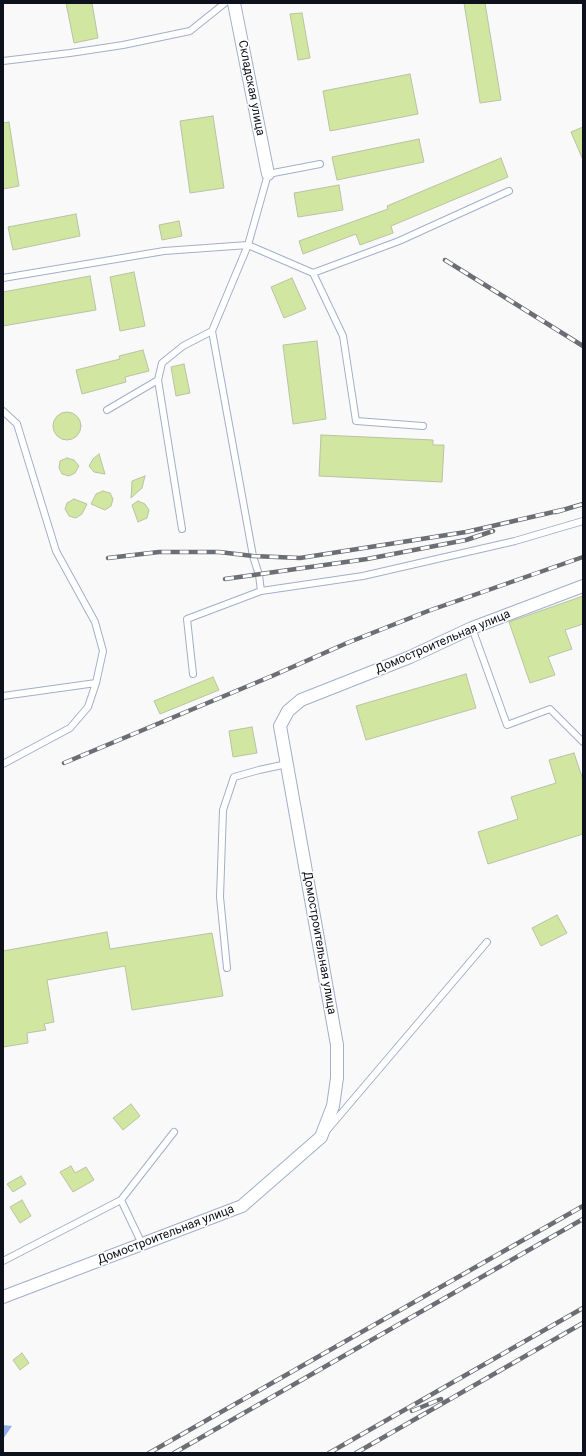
<!DOCTYPE html>
<meta charset="utf-8">
<style>
body{margin:0}
#map{position:relative;width:586px;height:1456px;overflow:hidden;background:#f9f9f9;font-family:Roboto,sans-serif}
canvas{display:block}
.frame{position:absolute;inset:0;border:4px solid #0c111b;pointer-events:none}
</style>
<div id="map">
<canvas width="586" height="1456"></canvas>
<div class="frame"></div>
</div>
<script>
const ctx = document.querySelector('canvas').getContext('2d');
ctx.lineJoin = 'round';
function fill(path, color) {
  ctx.fillStyle = color;
  ctx.fill(path, 'evenodd');
}
function toPath(rows) {
  const path = new Path2D();
  for (const r of rows) {
    if (r.length === 3) {
      path.moveTo(r[0] + r[2], r[1]);
      path.arc(r[0], r[1], r[2], 0, 2 * Math.PI);
      continue;
    }
    path.moveTo(r[0], r[1]);
    for (let i = 2; i < r.length; i += 2) path.lineTo(r[i], r[i + 1]);
  }
  return path;
}
function strokePath(path, color, width, dash) {
  ctx.strokeStyle = color;
  ctx.lineWidth = width;
  ctx.lineCap = dash ? 'butt' : 'round';
  ctx.setLineDash(dash || []);
  ctx.stroke(path);
}
function write(font, color, halo, rows, align = 'center') {
  ctx.font = font + ' Roboto,sans-serif';
  ctx.lineWidth = 3;
  ctx.setLineDash([]);
  ctx.textBaseline = 'middle';
  ctx.strokeStyle = halo;
  ctx.fillStyle = color;
  for (const [text, x, y, turn = 0] of rows) {
    ctx.save();
    ctx.translate(x, y);
    ctx.rotate((+turn || 0) * Math.PI / 180);
    ctx.textAlign = isNaN(turn) ? turn : align;
    if (halo) ctx.strokeText(text, 0, 0);
    ctx.fillText(text, 0, 0);
    ctx.restore();
  }
}
fill(toPath([
 [3,1425,12,1426,3,1439]
]), '#94b1ee');
const building = toPath([
 [66,3,92,3,98,38,74,43,66,3],
 [464,3,485,3,501,100,480,103,464,3],
 [302,13,310,58,298,60,290,14,302,13],
 [410,74,418,114,330,131,323,91,410,74],
 [213,116,224,188,190,193,180,121,213,116],
 [9,122,19,186,3,189,3,123,9,122],
 [583,127,583,160,571,132,583,127],
 [419,139,424,162,337,180,332,157,419,139],
 [501,158,508,177,391,226,393,233,360,245,356,234,303,254,299,241,388,209,387,206,501,158],
 [339,185,343,210,298,217,294,193,339,185],
 [76,214,80,236,13,250,8,227,76,214],
 [179,221,182,236,162,240,159,225,179,221],
 [134,272,145,326,120,331,110,277,134,272],
 [90,276,96,310,3,326,3,292,90,276],
 [292,278,306,309,284,318,271,287,292,278],
 [317,341,326,419,293,424,283,345,317,341],
 [143,350,149,371,125,377,126,382,82,394,76,370,120,359,119,356,143,350],
 [184,364,190,393,176,396,171,367,184,364],
 [67,426,14],
 [321,435,433,440,433,445,444,445,442,482,319,476,321,435],
 [99,454,105,474,94,472,89,466,93,459,99,454],
 [67,458,74,460,79,466,75,473,69,476,62,474,59,468,60,461,67,458],
 [145,476,142,488,131,498,132,481,145,476],
 [103,491,110,493,113,499,111,506,105,510,91,504,96,494,103,491],
 [74,499,87,504,82,514,76,518,69,516,65,509,67,503,74,499],
 [138,501,145,504,149,510,147,518,138,522,132,505,138,501],
 [583,596,583,624,565,630,572,649,548,657,555,675,530,683,509,622,583,596],
 [466,674,476,708,366,740,356,706,466,674],
 [213,677,219,690,160,714,154,701,213,677],
 [252,727,257,753,233,757,229,731,252,727],
 [574,753,583,780,583,834,488,864,478,832,518,819,511,797,556,783,549,760,574,753],
 [557,915,567,933,541,946,532,928,557,915],
 [107,932,110,949,212,933,223,996,132,1010,125,966,47,980,54,1022,44,1024,46,1030,27,1033,28,1043,3,1047,3,951,107,932],
 [131,1104,140,1116,123,1130,113,1118,131,1104],
 [71,1166,75,1173,86,1167,94,1180,73,1192,60,1172,71,1166],
 [21,1176,26,1184,13,1192,7,1184,21,1176],
 [22,1200,31,1216,20,1223,10,1207,22,1200],
 [22,1353,29,1363,20,1370,13,1360,22,1353]
]);
fill(building, '#d1e6a0');
strokePath(building, '#b9c2a4', 1);
const lane = toPath([
 [3,61,70,53,123,45,190,31,225,3],
 [313,273,343,336,356,421,423,426],
 [3,278,164,251,248,245,313,273,399,241,509,191],
 [107,410,158,380],
 [3,411,17,424,56,551,95,622,103,651,96,683,88,707,70,728,3,764],
 [182,529,158,380,162,363,183,346,212,331],
 [261,591,259,575,253,556,212,331,248,245,268,174,320,164],
 [472,628,507,725,550,709,583,742],
 [193,674,187,619,261,591,363,576,515,541,583,521],
 [3,696,96,683],
 [227,968,220,897,223,810,234,777,259,770,287,764],
 [328,1129,487,942],
 [121,1200,174,1132],
 [3,1261,121,1200,142,1244]
]);
const street = toPath([
 [234,3,268,174],
 [3,1297,242,1206,321,1137,333,1106,337,1078,337,1045,280,726,288,711,301,700,410,657,472,628,583,586]
]);
strokePath(lane, '#a1afcb', 8);
strokePath(street, '#a1afcb', 14);
strokePath(lane, '#fff', 6);
strokePath(street, '#fff', 12);
const rail = toPath([
 [445,260,583,346],
 [556,512,583,504],
 [108,558,159,552,219,552,253,556,300,558,466,532,562,510],
 [225,579,367,559,466,540,493,531],
 [64,763,272,676,347,643,428,611,583,557],
 [412,1411,441,1399],
 [149,1453,583,1206],
 [174,1453,583,1219],
 [329,1453,583,1308],
 [356,1453,583,1323]
]);
strokePath(rail, '#6b6e74', 4.5);
strokePath(rail, '#fff', 3, [9]);
write('12px', '#0c111b', '#fff', [
 ["Складская улица",251,88,79],
 ["Домостроительная улица",443,642,-23],
 ["Домостроительная улица",319,943,80],
 ["Домостроительная улица",166,1235,-21]
]);
</script>
